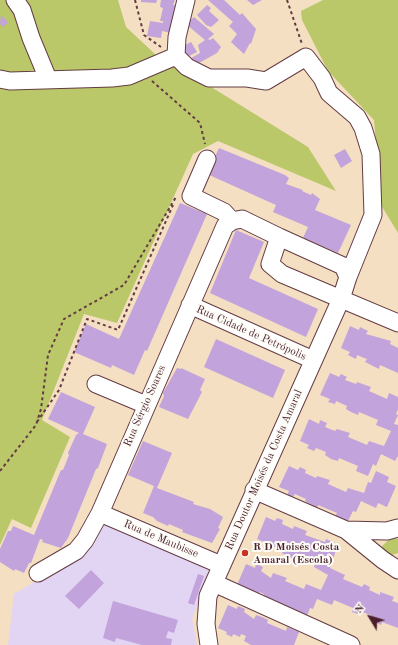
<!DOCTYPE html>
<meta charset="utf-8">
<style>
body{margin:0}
#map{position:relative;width:398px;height:645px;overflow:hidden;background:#f4dfc3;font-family:"Old Standard TT",serif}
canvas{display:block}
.north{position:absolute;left:350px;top:597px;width:40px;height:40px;-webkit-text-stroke:3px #fdfcf7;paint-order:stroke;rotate:308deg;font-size:11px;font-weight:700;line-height:16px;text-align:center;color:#4a1f2b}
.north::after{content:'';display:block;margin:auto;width:14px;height:18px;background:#4a1f2b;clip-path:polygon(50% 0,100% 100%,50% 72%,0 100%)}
</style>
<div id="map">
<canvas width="398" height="645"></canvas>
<div class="north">N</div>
</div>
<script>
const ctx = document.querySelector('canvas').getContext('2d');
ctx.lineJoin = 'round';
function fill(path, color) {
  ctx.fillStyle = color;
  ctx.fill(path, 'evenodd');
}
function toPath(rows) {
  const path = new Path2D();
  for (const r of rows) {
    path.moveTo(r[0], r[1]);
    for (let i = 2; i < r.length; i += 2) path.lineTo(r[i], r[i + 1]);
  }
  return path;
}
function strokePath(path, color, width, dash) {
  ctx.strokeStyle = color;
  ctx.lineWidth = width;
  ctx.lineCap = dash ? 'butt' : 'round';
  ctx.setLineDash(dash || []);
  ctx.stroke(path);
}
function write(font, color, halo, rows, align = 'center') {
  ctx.font = font + ' "Old Standard TT",serif';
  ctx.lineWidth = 4;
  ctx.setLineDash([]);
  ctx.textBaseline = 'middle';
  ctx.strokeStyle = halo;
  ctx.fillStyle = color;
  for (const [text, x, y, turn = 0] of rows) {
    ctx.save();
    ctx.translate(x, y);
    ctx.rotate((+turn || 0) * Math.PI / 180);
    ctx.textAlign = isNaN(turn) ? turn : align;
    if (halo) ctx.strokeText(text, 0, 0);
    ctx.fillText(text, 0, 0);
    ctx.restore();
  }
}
fill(toPath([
 [105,524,211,569,192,619,197,645,8,645,14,594,83,553]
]), '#e2d4f3');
fill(toPath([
 [0,0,118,0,126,27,154,53,165,67,172,66,195,77,308,147,336,191,218,141,193,154,117,323,84,314,42,420,70,437,31,528,12,519,0,545],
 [323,0,398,0,398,233,381,205,374,120,328,71,302,20,301,11],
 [392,537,398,539,398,553,389,556,385,554,382,546]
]), '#bac86a');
fill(toPath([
 [141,0,157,0,156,3,141,2],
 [161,0,175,0,173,5,178,5,175,34,162,31,161,38,147,36,150,21,163,23,163,21,160,21,163,8,160,7],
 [208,0,224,0,240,15,242,13,256,29,251,44,250,43,244,54,231,42,237,34,229,26,233,22],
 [247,0,262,0,253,5],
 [207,5,211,8,209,11,219,20,211,27,206,25,197,15],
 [1,15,8,22,3,27,0,24],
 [194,17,214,34,208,39,210,40,213,38,221,47,217,53,199,63,204,71,186,61,200,53,198,45,205,40,186,24],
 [191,42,197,52,185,58,180,48],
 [219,148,285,175,289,178,286,184,303,190,302,191,311,195,312,193,320,199,315,210,351,225,338,253,303,238,308,227,273,212,276,205,207,174],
 [345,149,352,161,341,168,334,155],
 [180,203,207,214,147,351,145,350,134,375,112,365,111,368,74,352,86,324,119,339],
 [236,230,264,242,249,278,318,309,306,337,210,293],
 [350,326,359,330,360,327,368,331,366,334,391,341,390,344,398,348,398,373,380,365,379,369,365,362,367,359,364,358,357,355,356,359,348,355,350,352,341,348],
 [216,339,285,370,273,398,204,367],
 [177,368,181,369,181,368,205,379,200,390,202,392,188,419,159,407,164,396,163,393],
 [330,373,339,377,341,374,347,377,345,380,356,384,357,382,371,387,369,391,387,399,389,393,398,397,398,409,396,414,398,415,394,424,398,425,398,456,395,461,381,454,376,466,373,464,368,476,356,471,358,466,339,458,338,461,331,459,325,455,326,452,316,448,314,451,307,448,309,445,300,441,309,419,319,424,320,420,327,423,325,427,335,431,337,429,350,433,348,437,367,445,369,441,384,446,391,431,376,425,378,420,359,412,358,415,351,412,346,409,347,406,336,401,335,404,328,402,330,399,320,395],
 [61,392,95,407,83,434,107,444,98,468,96,469,68,538,61,548,42,542,43,540,40,539,31,563,29,563,24,573,15,569,14,571,0,562,0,549,8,531,11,531,13,526,34,535,61,470,63,470,69,455,68,453,76,435,79,433,48,419],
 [143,441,172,453,157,488,194,502,193,504,210,509,223,517,218,528,220,529,212,543,182,532,183,530,169,524,168,526,157,521,153,517,143,513,154,486,128,475],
 [289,466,298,470,300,467,306,470,305,473,316,478,317,476,330,480,328,484,346,492,348,488,364,493,368,482,371,483,376,471,389,477,387,482,396,486,387,507,378,503,376,508,361,501,356,512,353,511,347,523,335,517,337,513,318,505,317,508,311,505,305,501,306,499,295,494,293,497,287,495,289,491,279,487],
 [266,517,275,521,277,518,283,520,282,524,293,529,294,526,307,531,305,535,325,542,326,539,338,544,330,568,345,575,343,579,362,587,364,584,370,587,369,590,380,595,380,592,394,597,392,601,398,603,398,628,382,622,381,625,369,619,371,615,359,611,358,614,352,612,353,608,334,600,332,605,317,599,313,609,310,608,305,621,263,599,264,594,259,592,259,594,237,585,246,564,255,568,256,564,263,567,261,571,271,578,273,573,287,578,285,581,304,589,306,584,321,590,328,575,314,567,315,564,296,556,295,559,288,557,282,553,284,550,273,546,271,549,265,546,266,543,257,539],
 [91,570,104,583,79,609,65,596],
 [198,574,204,576,194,605,188,603],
 [113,601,178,620,174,633,168,631,166,638,172,639,171,645,142,645,116,638,115,642,103,638],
 [228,605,237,609,238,606,245,609,244,612,254,619,256,615,262,617,268,620,267,623,286,631,287,627,299,632,294,645,251,645,244,641,246,636,241,634,240,637,233,634,232,637,226,634,227,632,218,628]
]), '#c2a3db');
const minor = toPath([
 [15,0,22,10,31,38,48,79],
 [186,0,177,37,176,56,187,67,209,78,247,78,266,81,306,57,322,78,329,93,357,117,363,128,371,154,373,215,348,277],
 [0,79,10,81,112,78,129,76,176,56],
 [207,159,191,196,224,212,232,221,242,219,279,237],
 [190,305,313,360],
 [96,384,146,405],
 [254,490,346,530,383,560,398,570],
 [100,513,221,565],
 [346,530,387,531,398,528],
 [38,573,76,551,85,540,100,513,225,226,232,221],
 [214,583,351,645],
 [209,645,206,624,208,596,341,299,348,277,343,266,279,237,270,264,282,274,341,299,398,323]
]);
strokePath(minor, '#643c42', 19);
strokePath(toPath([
 [135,0,144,35,161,47],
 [287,0,302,44],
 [152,81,200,123,205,144],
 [37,422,59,390,87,319,118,330,173,205],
 [0,471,36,425,41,409,48,355,64,319,124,285,176,197]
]), '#643c42', 2, [3, 3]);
strokePath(minor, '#fff', 17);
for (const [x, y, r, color] of [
 [245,553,4,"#c8321e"]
]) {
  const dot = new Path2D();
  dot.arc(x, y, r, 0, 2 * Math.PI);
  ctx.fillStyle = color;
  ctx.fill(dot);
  strokePath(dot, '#fdfcf7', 1.5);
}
write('11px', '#4a1f2b', '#fdfcf7', [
 ["Rua Cidade de Petrópolis",251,333,24],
 ["Rua Sérgio Soares",145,406,-66],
 ["Rua Doutor Moisés da Costa Amaral",264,470,-66],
 ["Rua de Maubisse",161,539,23]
]);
write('bold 11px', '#4a1f2b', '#fdfcf7', [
 ["R D Moisés Costa",253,547],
 ["Amaral (Escola)",253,560]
], 'left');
</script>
